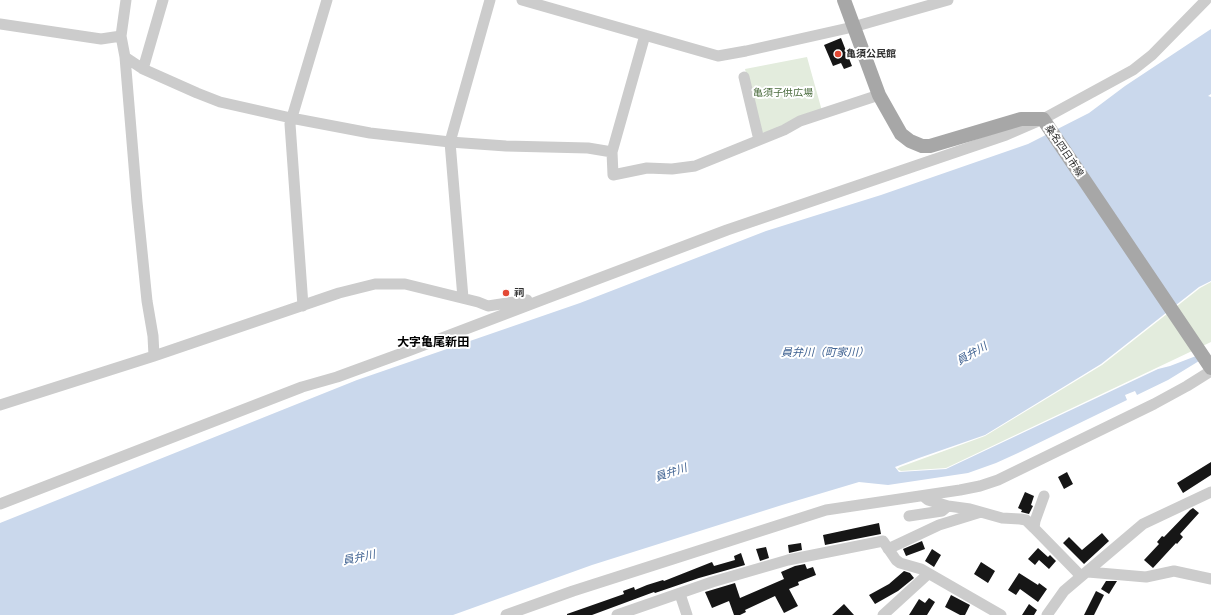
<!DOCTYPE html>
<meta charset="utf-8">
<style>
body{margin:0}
canvas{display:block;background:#fff}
</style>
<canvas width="1211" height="615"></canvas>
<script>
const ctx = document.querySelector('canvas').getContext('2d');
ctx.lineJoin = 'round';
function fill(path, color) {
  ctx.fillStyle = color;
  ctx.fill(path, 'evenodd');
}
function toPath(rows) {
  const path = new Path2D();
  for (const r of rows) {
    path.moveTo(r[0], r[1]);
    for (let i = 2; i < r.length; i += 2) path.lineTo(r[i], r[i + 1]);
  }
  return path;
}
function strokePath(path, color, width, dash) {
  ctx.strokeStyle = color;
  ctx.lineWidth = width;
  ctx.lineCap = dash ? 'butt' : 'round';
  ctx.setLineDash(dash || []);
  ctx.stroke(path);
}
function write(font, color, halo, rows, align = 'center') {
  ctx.font = font + ' "PT Sans Narrow","Noto Sans JP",sans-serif';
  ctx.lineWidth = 4;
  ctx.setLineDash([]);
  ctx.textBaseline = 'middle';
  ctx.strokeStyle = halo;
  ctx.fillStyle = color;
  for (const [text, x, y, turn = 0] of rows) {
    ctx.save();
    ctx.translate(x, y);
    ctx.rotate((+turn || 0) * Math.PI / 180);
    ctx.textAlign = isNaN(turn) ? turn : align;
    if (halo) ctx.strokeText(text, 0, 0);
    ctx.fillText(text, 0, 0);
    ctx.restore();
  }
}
fill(toPath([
 [807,57,822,111,766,134,760,131,745,69],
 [1211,282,1211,342,946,468,901,471,897,469,900,467,985,436,1102,365,1200,288]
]), '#e3ecdd');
fill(toPath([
 [1211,29,1211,94,1208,96,1211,97,1211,281,1199,287,1101,364,985,435,919,458,895,467,899,472,946,469,1158,369,1170,366,1196,356,1199,361,1168,380,1137,395,1135,391,1125,395,1127,400,1018,453,996,463,968,473,888,485,859,482,782,505,592,565,453,615,0,615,0,523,357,380,580,303,766,231,881,195,1028,144,1089,113,1125,86]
]), '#cad8ec');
fill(toPath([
 [841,38,852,66,844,69,841,63,833,66,824,45],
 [1211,462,1211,475,1183,493,1177,483],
 [1067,472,1073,484,1064,489,1058,477],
 [1025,492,1034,496,1031,505,1033,506,1029,514,1021,512,1022,510,1018,508],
 [1193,508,1199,513,1180,534,1183,537,1177,544,1176,543,1153,568,1144,560,1159,544,1157,542,1162,536,1164,537,1190,510],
 [879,523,881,534,825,545,823,535],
 [1102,533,1109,541,1084,564,1063,543,1069,537,1082,550],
 [922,541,925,549,906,556,903,549],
 [801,543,802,550,789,553,788,545],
 [766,547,769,558,760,561,756,549],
 [1038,548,1048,557,1050,555,1056,561,1049,569,1039,560,1035,565,1028,559],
 [932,549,941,555,934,567,925,561],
 [741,553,745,565,699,578,655,593,654,592,592,615,567,615,567,614,624,594,623,591,634,587,635,590,647,585,663,580,664,581,712,562,714,566,735,560,734,556],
 [981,562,995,571,988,583,974,574],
 [805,564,807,569,813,567,816,575,798,582,799,585,789,589,798,606,784,613,775,596,745,610,746,612,740,615,734,615,729,601,712,608,705,592,735,583,740,598,784,579,781,572,795,566],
 [904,571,910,573,914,578,898,591,875,604,869,595,889,584],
 [1019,573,1038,585,1039,583,1047,589,1038,602,1020,589,1016,595,1008,590],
 [1106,581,1117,581,1109,594,1101,589],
 [1096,591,1104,595,1094,615,1084,615],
 [951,595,970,605,965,615,960,615,945,607],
 [929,598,935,602,927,615,909,615,919,599,925,603],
 [844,604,854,615,832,615],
 [1029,604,1037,610,1034,615,1022,615]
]), '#161616');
strokePath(toPath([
 [126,0,121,36,125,57,137,202,147,301,153,336,154,356],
 [522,0,718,56,746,51,853,27,948,0],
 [0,24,101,39,121,36],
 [645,35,612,152,613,175,647,168,672,169,695,166,784,130,800,121,879,95],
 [125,57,143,69,197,93,220,102,291,118,370,133,450,142,506,146,588,148,612,152],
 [143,69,163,0],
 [744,77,759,140],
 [463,298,450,142,490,0],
 [303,306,290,124,327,0],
 [0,405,154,356,339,293,375,284,405,284,478,302,488,306,527,300],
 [923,496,928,500,948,506,970,509,1002,518,1020,519,1026,520,1034,528],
 [1044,496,1035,521,1034,528,1077,572,1080,577],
 [0,504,302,387,337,377,408,351,547,298,727,230,1006,135,1043,119,1133,70,1152,55,1206,0],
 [909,516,942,511,948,506],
 [888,549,939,525,981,512],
 [1088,572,1146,577,1174,571,1211,579],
 [680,594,687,615],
 [506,615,573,591,826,510,960,490,980,486,998,480,1154,404,1187,386,1211,371],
 [617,615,712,582,788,560,883,541,896,560,900,563,921,569,1001,615],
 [883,615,928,574],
 [1047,615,1064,591,1143,524,1211,492]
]), '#ccc', 11);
strokePath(toPath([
 [844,0,879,95,901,134,910,141,922,146,930,146,1021,119,1043,119,1211,368]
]), '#a7a7a7', 14);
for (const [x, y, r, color] of [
 [838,54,4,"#e34935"],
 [506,293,4,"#e34935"]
]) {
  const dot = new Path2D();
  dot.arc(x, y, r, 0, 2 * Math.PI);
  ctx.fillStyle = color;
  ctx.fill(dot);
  strokePath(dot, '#fff', 1.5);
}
write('bold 10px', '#2f2f2f', '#fff', [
 ["亀須公民館",846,54],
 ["祠",514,293]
], 'left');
write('10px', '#4a6b3d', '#fff', [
 ["亀須子供広場",783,93]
]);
write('10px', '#2f2f2f', '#fff', [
 ["桑名四日市線",1064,151,56]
]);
write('italic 11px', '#3e6191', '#fff', [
 ["員弁川（町家川）",825,353],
 ["員弁川",972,354,-30],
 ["員弁川",671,473,-19],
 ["員弁川",359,558,-12]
]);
write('bold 12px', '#000', '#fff', [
 ["大字亀尾新田",433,343]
]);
</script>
